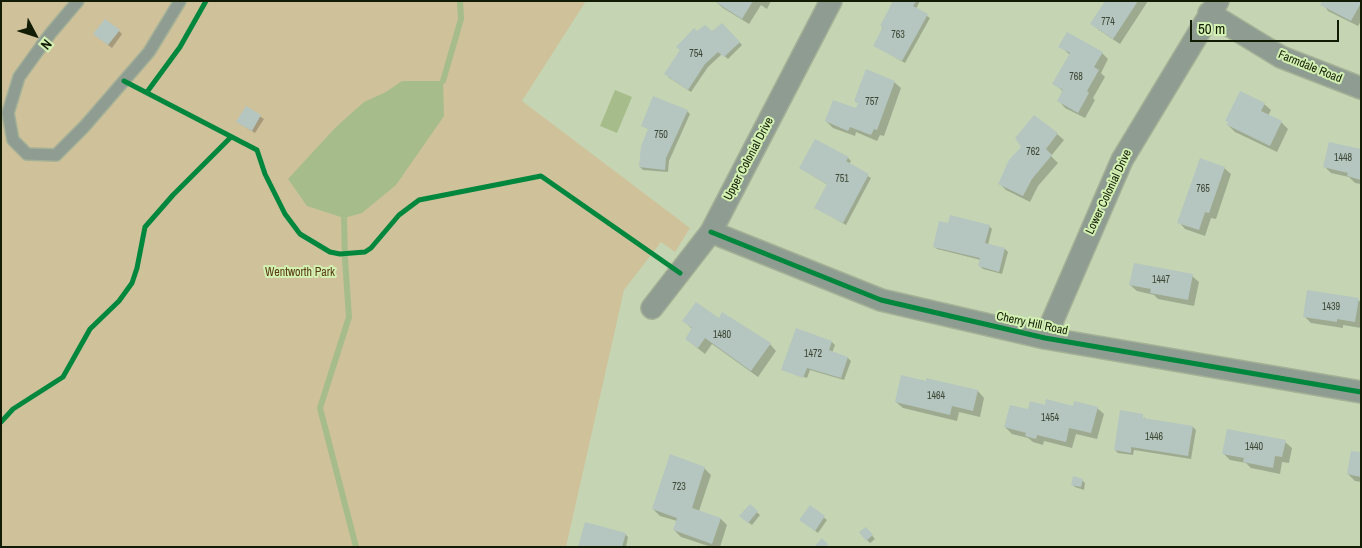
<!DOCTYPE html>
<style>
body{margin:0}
#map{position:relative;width:1362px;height:548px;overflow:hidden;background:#c5d5b3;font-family:"Archivo Narrow",sans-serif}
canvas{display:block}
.frame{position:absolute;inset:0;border:2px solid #121c05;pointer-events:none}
.north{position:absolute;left:10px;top:10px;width:50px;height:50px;-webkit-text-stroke:4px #d3f1b2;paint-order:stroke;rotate:130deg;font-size:14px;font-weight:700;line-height:20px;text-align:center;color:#121c05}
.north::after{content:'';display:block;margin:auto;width:18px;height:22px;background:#121c05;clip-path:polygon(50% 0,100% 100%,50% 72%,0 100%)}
.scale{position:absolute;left:1190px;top:20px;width:149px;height:22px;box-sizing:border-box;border:2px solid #121c05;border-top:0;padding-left:6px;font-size:15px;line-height:18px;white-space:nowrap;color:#121c05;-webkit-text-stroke:4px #d3f1b2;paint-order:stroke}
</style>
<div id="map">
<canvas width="1362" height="548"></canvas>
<div class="frame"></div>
<div class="north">N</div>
<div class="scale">50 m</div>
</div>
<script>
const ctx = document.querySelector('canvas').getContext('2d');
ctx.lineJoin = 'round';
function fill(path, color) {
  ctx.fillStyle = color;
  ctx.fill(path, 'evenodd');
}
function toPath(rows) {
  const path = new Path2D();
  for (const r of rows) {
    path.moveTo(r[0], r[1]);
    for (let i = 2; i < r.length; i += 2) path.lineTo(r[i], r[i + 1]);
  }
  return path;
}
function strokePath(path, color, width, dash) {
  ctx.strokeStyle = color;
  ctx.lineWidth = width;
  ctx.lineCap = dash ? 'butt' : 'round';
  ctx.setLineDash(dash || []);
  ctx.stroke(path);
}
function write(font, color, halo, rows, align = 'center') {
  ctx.font = font + ' "Archivo Narrow",sans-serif';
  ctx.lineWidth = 4;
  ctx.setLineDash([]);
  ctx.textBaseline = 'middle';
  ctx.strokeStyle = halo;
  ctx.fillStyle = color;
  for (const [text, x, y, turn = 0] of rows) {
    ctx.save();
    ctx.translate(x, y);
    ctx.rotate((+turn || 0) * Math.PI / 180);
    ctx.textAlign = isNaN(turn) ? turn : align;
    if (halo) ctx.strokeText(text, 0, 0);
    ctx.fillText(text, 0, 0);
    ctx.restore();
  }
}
fill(toPath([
 [1,1,586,1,522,101,690,228,675,252,661,242,624,290,566,547,1,547]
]), '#cfc19a');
fill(toPath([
 [402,81,443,81,444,116,396,185,362,213,344,218,307,206,288,179,336,127,364,102,386,92],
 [615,90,632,97,617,133,600,126]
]), '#a6bd8b');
fill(toPath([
 [771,1,767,9,761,5,749,24,723,8,716,2],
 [893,1,920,1,916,9,930,18,905,63,875,46],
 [1107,1,1148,1,1120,44,1099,30,1092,24],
 [1321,1,1361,1,1361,21,1358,26,1328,11],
 [722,24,742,45,728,59,722,54,708,67,691,92,668,77,697,33,712,32],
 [119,31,122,34,112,48,98,37],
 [1060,46,1102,53,1108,59,1101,73,1105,77,1093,98,1095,100,1085,118,1065,108,1059,101,1064,92,1054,84,1070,55],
 [894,82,901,88,884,136,880,135,877,141,856,132,855,136,833,128,826,121,856,110,859,104,855,101],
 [1264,104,1271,110,1268,116,1281,122,1288,129,1277,152,1235,132,1228,125],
 [246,107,264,119,255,133,237,122],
 [687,111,690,114,669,161,668,172,643,170,640,167,649,130,643,125],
 [1057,134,1064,140,1051,156,1058,163,1038,186,1030,202,1006,190,1000,184],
 [1361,151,1361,184,1355,183,1349,177,1331,173,1325,167],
 [848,158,851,161,849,164,871,178,846,225,816,208,828,185,800,168],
 [1224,168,1231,174,1216,219,1211,218,1205,236,1185,229,1179,222],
 [989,226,992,229,988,245,1005,249,1008,252,1002,274,983,269,980,266,981,260,937,249,934,246],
 [1192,276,1199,282,1194,306,1158,299,1154,295,1137,291,1130,285],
 [1358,300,1361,302,1361,328,1343,325,1343,328,1311,323,1304,316],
 [719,319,770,344,776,351,758,377,712,344,705,354,686,339,693,330,684,321],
 [832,342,835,345,832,353,848,358,851,361,844,380,810,370,807,378,785,370],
 [978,391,984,398,980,417,959,412,957,421,903,408,896,402],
 [1046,406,1097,408,1104,414,1097,439,1076,434,1072,448,1044,441,1043,445,1033,442,1028,438,1012,434,1005,427,1028,411],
 [1121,412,1143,415,1141,424,1143,424,1144,417,1146,420,1193,427,1196,430,1191,459,1134,450,1133,455,1118,453,1115,450],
 [1285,442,1292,448,1289,463,1282,462,1280,474,1251,468,1246,463,1230,460,1224,454],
 [1361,454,1361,482,1355,481,1348,474],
 [704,468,711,475,699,511,721,519,727,525,720,547,711,547,681,537,674,530,677,521,660,516,653,509],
 [1082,480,1085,483,1084,490,1075,487,1072,484],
 [750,506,760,515,752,525,744,519],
 [810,507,827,520,818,533,804,522],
 [866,528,875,539,870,543,860,533],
 [625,534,628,537,626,547,580,547]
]), '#0003');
strokePath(toPath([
 [443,81,461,19,460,1],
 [344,218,345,259,349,317,320,408,356,547]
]), '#a6bd8b', 6);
fill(toPath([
 [714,1,753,1,742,19],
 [893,1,916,1,913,6,928,14,902,61,873,46,883,27,880,26],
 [1105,1,1138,1,1113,39,1090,24],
 [1322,1,1361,1,1361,3,1351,21,1320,5],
 [105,19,120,30,108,45,93,34],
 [722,23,740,42,724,57,718,52,705,64,688,90,664,74,680,50,676,47,694,28,697,31,705,25,712,31],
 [1067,32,1103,52,1094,67,1099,70,1087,91,1089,93,1078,113,1057,101,1063,90,1052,84,1070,53,1058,47],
 [866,69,895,81,877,130,874,129,871,135,850,127,848,131,825,121,833,100,856,108,858,103,854,101],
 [1240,91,1265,103,1261,111,1282,121,1270,146,1227,125,1228,122,1225,121],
 [653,96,688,110,666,158,665,170,639,167,641,146,648,129,641,126],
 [246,106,261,115,252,131,236,122],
 [1034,115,1058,133,1046,149,1052,155,1032,179,1023,196,998,184,1009,160,1021,147,1015,138],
 [815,139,849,157,846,161,869,174,843,223,814,208,827,184,799,168],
 [1329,142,1361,149,1361,180,1347,176,1348,173,1323,167],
 [1200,158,1225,167,1209,213,1205,212,1199,230,1177,223],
 [950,215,990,225,985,243,1005,248,999,272,978,266,980,258,933,247,939,221,948,223],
 [1134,263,1193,274,1188,300,1150,293,1151,289,1129,285],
 [1307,290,1359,298,1355,322,1337,319,1337,322,1303,317],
 [696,302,719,318,722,312,771,343,751,371,705,338,698,348,685,339,692,328,682,321],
 [796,328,832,341,829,350,848,357,841,378,807,368,803,378,781,370],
 [901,375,926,381,926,378,978,390,973,411,952,406,950,415,895,402],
 [1046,399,1073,406,1074,401,1098,407,1091,433,1069,428,1066,442,1037,435,1036,439,1025,436,1026,433,1004,427,1010,405,1028,409,1030,401,1045,405],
 [1120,410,1143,414,1143,418,1193,426,1188,456,1131,447,1131,453,1114,450],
 [1227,429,1286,440,1282,457,1275,456,1273,468,1243,462,1244,458,1222,454],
 [1351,451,1361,452,1361,477,1347,474],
 [670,454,705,467,692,508,721,518,712,544,673,530,677,518,652,509],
 [1073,476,1083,479,1081,487,1071,485],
 [750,504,758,511,748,523,739,516],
 [810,505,825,516,815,531,799,520],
 [585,522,626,533,622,547,578,547],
 [866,527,873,535,866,541,859,532],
 [822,538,828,544,826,547,814,547]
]), '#b5c5bf');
const service = toPath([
 [78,1,50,34,19,77,8,113,13,140,27,154,56,155,84,127,149,52,180,1]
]);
const minor = toPath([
 [1209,13,1281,57,1361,88],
 [711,232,881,300,1045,338,1361,392],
 [652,308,711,232,831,1],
 [1045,338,1122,160,1218,1]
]);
strokePath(service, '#a5b196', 14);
strokePath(minor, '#a5b196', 24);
strokePath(service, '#8f9c92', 11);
strokePath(minor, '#8f9c92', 21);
strokePath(toPath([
 [124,81,257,150,265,174,285,214,300,234,330,252,340,254,365,252,371,248,399,215,419,200,541,176,680,273],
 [147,92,180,47,206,1],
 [711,232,881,300,1045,338,1361,392],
 [1,422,13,409,63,377,90,329,119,301,132,283,137,268,145,227,173,195,231,137]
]), '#00873e', 5);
write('10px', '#3b4634', null, [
 ["774",1108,22],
 ["763",898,35],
 ["754",696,54],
 ["768",1076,77],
 ["757",872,102],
 ["750",661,135],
 ["762",1033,152],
 ["1448",1343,158],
 ["751",842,179],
 ["765",1203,189],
 ["1447",1161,280],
 ["1439",1331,307],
 ["1480",722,335],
 ["1472",813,354],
 ["1464",936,396],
 ["1454",1050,418],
 ["1446",1154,437],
 ["1440",1254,447],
 ["723",679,487]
]);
write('12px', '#121c05', '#d3f1b2', [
 ["Farmdale Road",1310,67,22],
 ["Upper Colonial Drive",749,159,-62],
 ["Lower Colonial Drive",1109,192,-65],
 ["Cherry Hill Road",1032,324,12]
]);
write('12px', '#5a3b13', '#d3f1b2', [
 ["Wentworth Park",300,273]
]);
</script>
